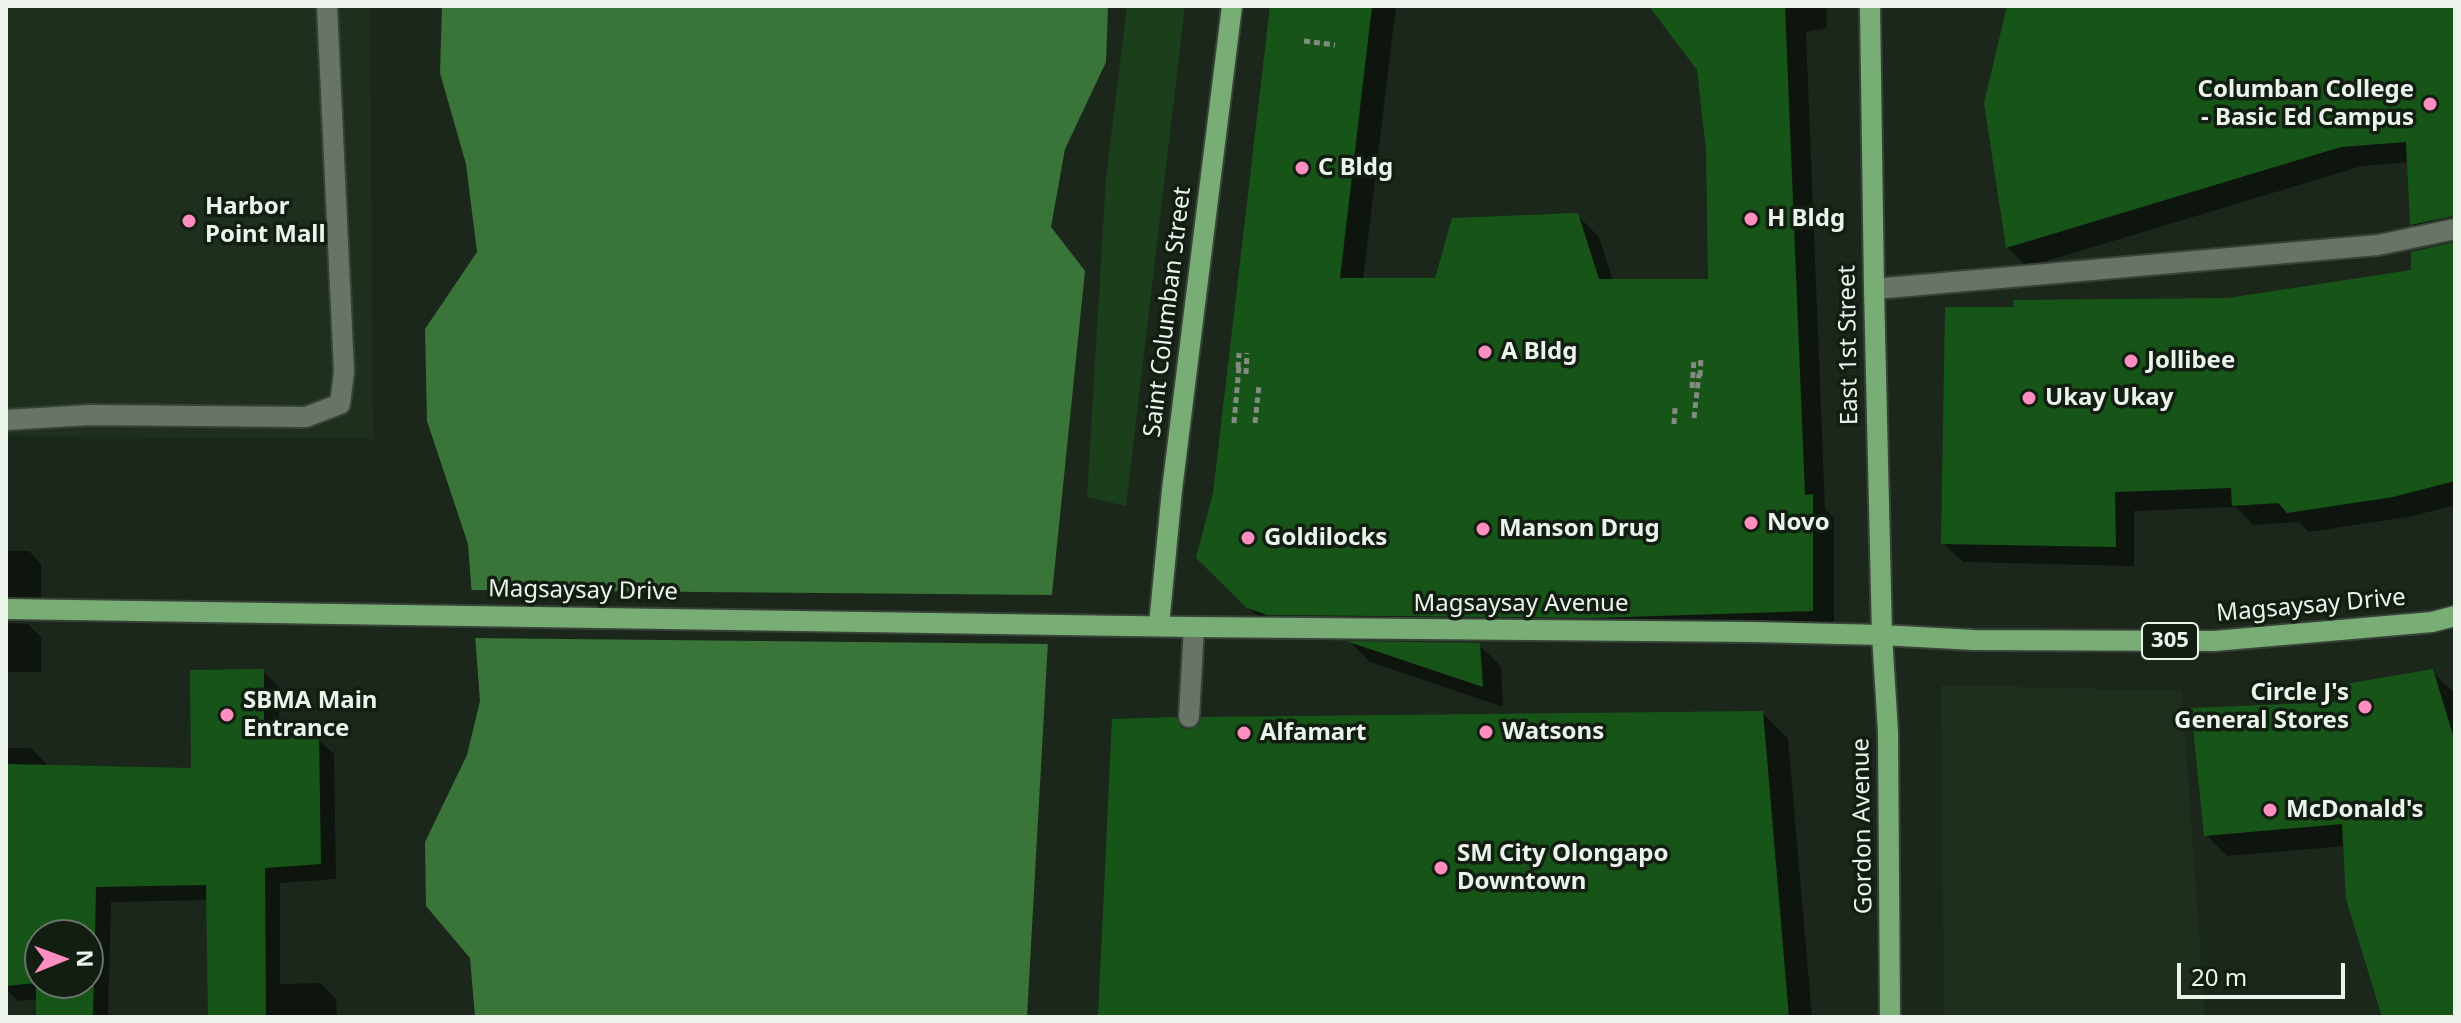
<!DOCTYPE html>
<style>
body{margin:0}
#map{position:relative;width:2461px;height:1023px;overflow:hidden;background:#1c271c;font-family:"Noto Sans",sans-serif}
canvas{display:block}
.frame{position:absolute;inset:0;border:8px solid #ecf3eb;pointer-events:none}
.north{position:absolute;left:24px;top:919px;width:80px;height:80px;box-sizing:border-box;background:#131e13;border:2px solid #6a7369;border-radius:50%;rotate:89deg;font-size:22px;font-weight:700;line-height:32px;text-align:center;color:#ecf3eb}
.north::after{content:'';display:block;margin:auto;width:28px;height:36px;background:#fd8ebf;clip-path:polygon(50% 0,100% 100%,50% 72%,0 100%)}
.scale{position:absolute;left:2177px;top:963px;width:168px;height:36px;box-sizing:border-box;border:4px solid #ecf3eb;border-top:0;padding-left:10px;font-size:24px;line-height:28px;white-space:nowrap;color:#ecf3eb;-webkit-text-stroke:6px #131e13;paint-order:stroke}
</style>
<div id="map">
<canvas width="2461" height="1023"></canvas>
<div class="frame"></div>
<div class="north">N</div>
<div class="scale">20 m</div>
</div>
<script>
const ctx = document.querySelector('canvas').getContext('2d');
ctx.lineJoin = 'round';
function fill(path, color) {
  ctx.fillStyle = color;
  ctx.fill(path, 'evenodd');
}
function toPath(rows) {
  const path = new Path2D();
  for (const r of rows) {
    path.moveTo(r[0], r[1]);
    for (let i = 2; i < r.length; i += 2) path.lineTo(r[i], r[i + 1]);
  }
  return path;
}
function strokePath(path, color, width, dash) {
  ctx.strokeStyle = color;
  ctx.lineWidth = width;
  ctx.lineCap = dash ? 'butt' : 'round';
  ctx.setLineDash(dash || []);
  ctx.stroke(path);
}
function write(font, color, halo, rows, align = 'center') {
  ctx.font = font + ' "Noto Sans",sans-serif';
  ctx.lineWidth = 7;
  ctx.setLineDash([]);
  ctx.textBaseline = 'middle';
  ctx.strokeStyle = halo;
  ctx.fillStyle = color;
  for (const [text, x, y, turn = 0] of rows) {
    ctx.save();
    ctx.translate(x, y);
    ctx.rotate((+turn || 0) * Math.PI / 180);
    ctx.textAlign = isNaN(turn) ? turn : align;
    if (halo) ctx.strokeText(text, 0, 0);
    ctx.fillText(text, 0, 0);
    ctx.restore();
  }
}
fill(toPath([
 [6,6,370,6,373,439,6,436],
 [1941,685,2182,691,2205,1017,1944,1017]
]), '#1f2f1e');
fill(toPath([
 [1127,6,1185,6,1126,506,1087,497,1106,178]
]), '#1b3f1a');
fill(toPath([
 [442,6,1108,6,1106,62,1065,149,1051,227,1085,271,1049,623,1027,1017,475,1017,470,958,426,906,425,842,467,755,480,701,468,544,427,421,425,329,477,252,466,164,440,73]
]), '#397538');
fill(toPath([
 [466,590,1056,595,1052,644,470,638]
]), '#1c271c');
fill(toPath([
 [1272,6,1396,6,1363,280,1436,280,1578,216,1599,237,1613,281,1710,281,1708,150,1699,69,1668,6,1826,6,1827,28,1806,32,1825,509,1834,518,1834,631,1271,629,1198,558,1215,493],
 [2009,6,2455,6,2455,239,2431,244,2412,224,2409,162,2362,166,2027,267,2007,247],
 [2455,244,2455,505,2413,516,2309,532,2299,522,2253,525,2236,507,2134,511,2134,566,1963,562,1943,543,2017,309,2228,300,2414,272],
 [6,551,29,551,41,564,41,608,7,615,6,620],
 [6,623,28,624,41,637,41,672,6,672],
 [1351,643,1479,645,1501,666,1503,707,1370,662],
 [263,671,279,687,279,739,318,739,334,754,336,879,280,883,280,984,321,983,336,999,337,1017,38,1017,38,999,18,1001,6,989,6,748,31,748,46,763,47,766,193,770],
 [208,900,210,1016,108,1017,111,902],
 [40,935,88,935,88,983,40,983],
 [2432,672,2454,693,2455,697,2455,1017,2384,1017,2345,846,2227,856,2206,835,2337,704],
 [1762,713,1788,738,1812,1017,1101,1017,1175,719,1187,731]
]), '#0007');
fill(toPath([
 [1270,6,1372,6,1340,278,1435,278,1452,218,1578,213,1599,279,1708,279,1706,150,1697,70,1649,6,1785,6,1805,495,1813,494,1813,611,1593,618,1267,615,1247,608,1196,558,1213,493],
 [2007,6,2455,6,2455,216,2410,225,2406,142,2341,147,2006,248,1984,103],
 [2455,242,2455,481,2393,497,2287,513,2278,503,2232,506,2231,488,2115,492,2116,547,1941,544,1945,307,2014,307,2013,300,2228,298,2411,270,2411,252],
 [1346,641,1480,643,1483,687],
 [264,669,264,737,319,737,321,864,265,868,266,1017,208,1017,206,885,96,887,93,1017,36,1017,36,983,6,986,6,764,191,768,190,670],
 [40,935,88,935,88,983,40,983],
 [2433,669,2455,742,2455,1017,2382,1017,2346,899,2342,824,2204,836,2191,708,2335,702,2334,686],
 [1763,711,1789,1017,1098,1017,1112,719,1176,717,1181,727,1189,730,1199,725,1202,717]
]), '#165517');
const minor = toPath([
 [1874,289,2378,245,2455,229],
 [6,420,90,415,306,417,340,404,344,372,327,6],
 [1189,717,1194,627]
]);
const major = toPath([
 [1870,6,1874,289,1882,635,1888,732,1890,1017],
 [6,609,1194,627,1754,632,1882,635,1974,640,2214,641,2432,622,2455,616],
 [1159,625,1172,490,1232,6]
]);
strokePath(minor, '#394238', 24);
strokePath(major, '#394238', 24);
strokePath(toPath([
 [1304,41,1335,45],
 [1238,368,1239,353],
 [1246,374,1247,353],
 [1700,376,1701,357],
 [1692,388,1694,359],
 [1694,418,1699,374],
 [1234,423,1239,366],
 [1255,423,1259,385],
 [1674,424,1675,408]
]), '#838c82', 5, [6, 4]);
strokePath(minor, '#677466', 20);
strokePath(major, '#78ad76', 20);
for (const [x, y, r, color] of [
 [2430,104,8,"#fd8ebf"],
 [1302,168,8,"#fd8ebf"],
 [1751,219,8,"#fd8ebf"],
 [189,221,8,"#fd8ebf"],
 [1485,352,8,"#fd8ebf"],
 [2131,361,8,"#fd8ebf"],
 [2029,398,8,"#fd8ebf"],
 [1751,523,8,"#fd8ebf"],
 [1483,529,8,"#fd8ebf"],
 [1248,538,8,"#fd8ebf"],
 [2365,707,8,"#fd8ebf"],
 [227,715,8,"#fd8ebf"],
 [1486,732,8,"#fd8ebf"],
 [1244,733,8,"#fd8ebf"],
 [2270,810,8,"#fd8ebf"],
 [1441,868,8,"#fd8ebf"]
]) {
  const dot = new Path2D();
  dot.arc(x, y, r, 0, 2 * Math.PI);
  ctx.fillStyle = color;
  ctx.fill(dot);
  strokePath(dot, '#131e13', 3);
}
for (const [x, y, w] of [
 [2170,641,56]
]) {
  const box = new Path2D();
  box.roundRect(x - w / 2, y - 18, w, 36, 6);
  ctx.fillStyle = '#131e13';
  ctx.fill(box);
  strokePath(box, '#ecf3eb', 2);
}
write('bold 22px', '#ecf3eb', null, [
 ["305",2170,641]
]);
write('bold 24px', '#ecf3eb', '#131e13', [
 ["Columban College",2414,90,"right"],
 ["- Basic Ed Campus",2414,118,"right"],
 ["C Bldg",1318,168],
 ["Harbor",205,207],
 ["Point Mall",205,235],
 ["H Bldg",1767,219],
 ["A Bldg",1501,352],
 ["Jollibee",2147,361],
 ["Ukay Ukay",2045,398],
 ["Novo",1767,523],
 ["Manson Drug",1499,529],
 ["Goldilocks",1264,538],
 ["Circle J's",2349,693,"right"],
 ["General Stores",2349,721,"right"],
 ["SBMA Main",243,701],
 ["Entrance",243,729],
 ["Watsons",1502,732],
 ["Alfamart",1260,733],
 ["McDonald's",2286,810],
 ["SM City Olongapo",1457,854],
 ["Downtown",1457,882]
], 'left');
write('24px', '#ecf3eb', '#131e13', [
 ["Saint Columban Street",1168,312,-83],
 ["East 1st Street",1849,345,-91],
 ["Magsaysay Drive",583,591,1],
 ["Magsaysay Avenue",1521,604],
 ["Magsaysay Drive",2311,606,-5],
 ["Gordon Avenue",1863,826,-91]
]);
</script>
